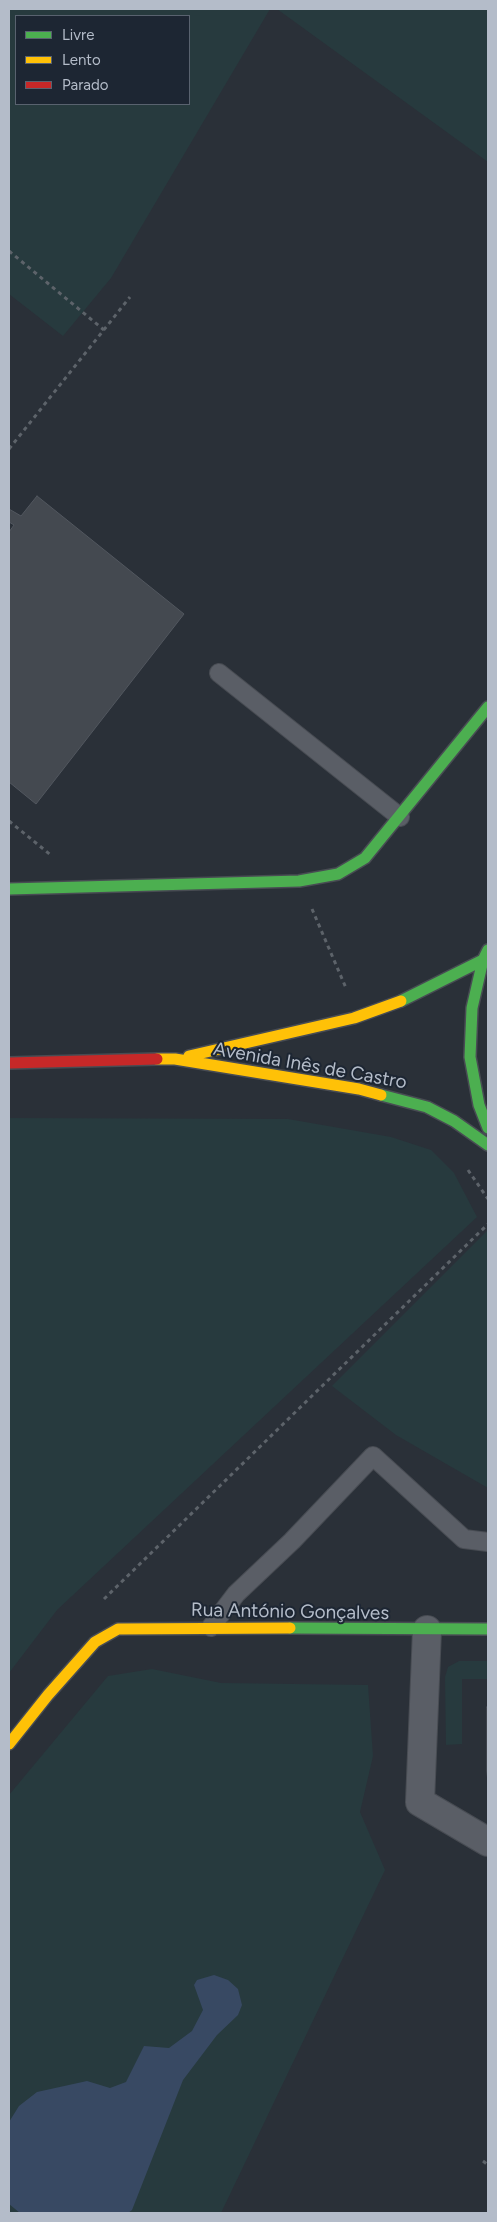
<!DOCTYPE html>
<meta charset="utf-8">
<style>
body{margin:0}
#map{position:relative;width:497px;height:2222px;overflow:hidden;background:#2a3038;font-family:Figtree,sans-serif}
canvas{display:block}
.frame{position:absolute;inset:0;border:10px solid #b4bcc9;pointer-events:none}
.legend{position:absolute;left:15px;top:15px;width:175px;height:90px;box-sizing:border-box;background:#1d2633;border:1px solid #59626f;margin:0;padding:6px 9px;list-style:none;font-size:15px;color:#b4bcc9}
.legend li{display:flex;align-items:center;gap:10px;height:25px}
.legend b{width:25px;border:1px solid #59626f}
</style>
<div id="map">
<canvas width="497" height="2222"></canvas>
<div class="frame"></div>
<ul class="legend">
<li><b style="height:6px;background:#4caf50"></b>Livre</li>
<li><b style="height:6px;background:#ffc107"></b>Lento</li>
<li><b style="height:6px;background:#c62828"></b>Parado</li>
</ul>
</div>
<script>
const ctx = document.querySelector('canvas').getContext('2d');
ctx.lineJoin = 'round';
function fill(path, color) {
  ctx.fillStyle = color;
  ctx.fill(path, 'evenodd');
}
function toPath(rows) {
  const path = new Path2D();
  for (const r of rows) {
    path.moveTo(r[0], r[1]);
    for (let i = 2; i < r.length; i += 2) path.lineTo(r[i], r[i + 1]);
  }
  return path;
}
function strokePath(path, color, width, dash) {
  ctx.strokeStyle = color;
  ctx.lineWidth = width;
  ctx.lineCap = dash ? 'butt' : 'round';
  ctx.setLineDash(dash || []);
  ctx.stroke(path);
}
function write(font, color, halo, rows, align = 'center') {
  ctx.font = font + ' Figtree,sans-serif';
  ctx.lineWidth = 4;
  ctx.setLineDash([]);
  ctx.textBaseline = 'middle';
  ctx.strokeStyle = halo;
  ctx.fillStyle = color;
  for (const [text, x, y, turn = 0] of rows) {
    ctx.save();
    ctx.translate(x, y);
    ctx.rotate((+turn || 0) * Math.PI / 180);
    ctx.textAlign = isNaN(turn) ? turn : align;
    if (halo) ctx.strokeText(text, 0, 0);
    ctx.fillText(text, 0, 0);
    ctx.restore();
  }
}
fill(toPath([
 [9,9,270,9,111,278,63,336,9,294],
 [189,16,189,104,16,104,16,16],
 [277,9,488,9,488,162],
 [9,1118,288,1119,391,1137,431,1150,454,1173,477,1217,57,1610,9,1673],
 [488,1230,488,1488,396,1435,332,1386],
 [459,1661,488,1661,488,1679,462,1679,462,1744,446,1745,445,1677,448,1667],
 [152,1669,221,1683,368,1685,373,1756,360,1812,385,1870,221,2213,9,2213,9,1795,108,1676]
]), '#273a3e');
fill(toPath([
 [214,1975,228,1980,238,1989,242,2005,238,2015,217,2035,183,2080,132,2210,128,2213,20,2213,9,2204,9,2122,19,2106,37,2092,87,2081,110,2088,126,2082,144,2046,169,2048,192,2031,203,2010,194,1985,197,1980]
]), '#384963');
const building = toPath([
 [37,496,184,614,36,804,9,782,9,532,14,525,9,522,9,509,21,516,37,496],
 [487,1707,488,1707,488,1784,487,1771,487,1707]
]);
fill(building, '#444950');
strokePath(building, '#52575f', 1);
const lane = toPath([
 [219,673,400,817],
 [211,1627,236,1594,292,1541,373,1456,464,1539,488,1542]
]);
const street = toPath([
 [427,1630,420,1802,488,1842]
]);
const fast = toPath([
 [9,889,299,881,338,874,365,858,488,707],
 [488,950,483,960,472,1008,470,1057,479,1105,488,1128],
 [401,1001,483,960],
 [381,1095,427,1107,454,1121,488,1145],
 [290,1628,488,1629]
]);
const slow = toPath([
 [189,1056,354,1018,401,1001],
 [157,1059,175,1059,359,1089,381,1095],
 [9,1744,48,1695,95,1642,118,1629,290,1628]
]);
const jam = toPath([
 [9,1063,157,1059]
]);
strokePath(lane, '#484c53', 20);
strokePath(street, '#484c53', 30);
strokePath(fast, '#484c53', 14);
strokePath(slow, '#484c53', 14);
strokePath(jam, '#484c53', 14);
strokePath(toPath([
 [9,251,104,330],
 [9,449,130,297],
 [9,821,52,856],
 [312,909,346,988],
 [468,1170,488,1199],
 [104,1599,488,1224],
 [483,2161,488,2165]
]), '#5d636a', 3, [4, 4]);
strokePath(lane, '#5a5e66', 18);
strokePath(street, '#5a5e66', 28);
strokePath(fast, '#4caf50', 11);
strokePath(slow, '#ffc107', 11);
strokePath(jam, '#c62828', 11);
write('19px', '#b4bcc9', '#1d2633', [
 ["Avenida Inês de Castro",310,1066,10],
 ["Rua António Gonçalves",290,1612,1]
]);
</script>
